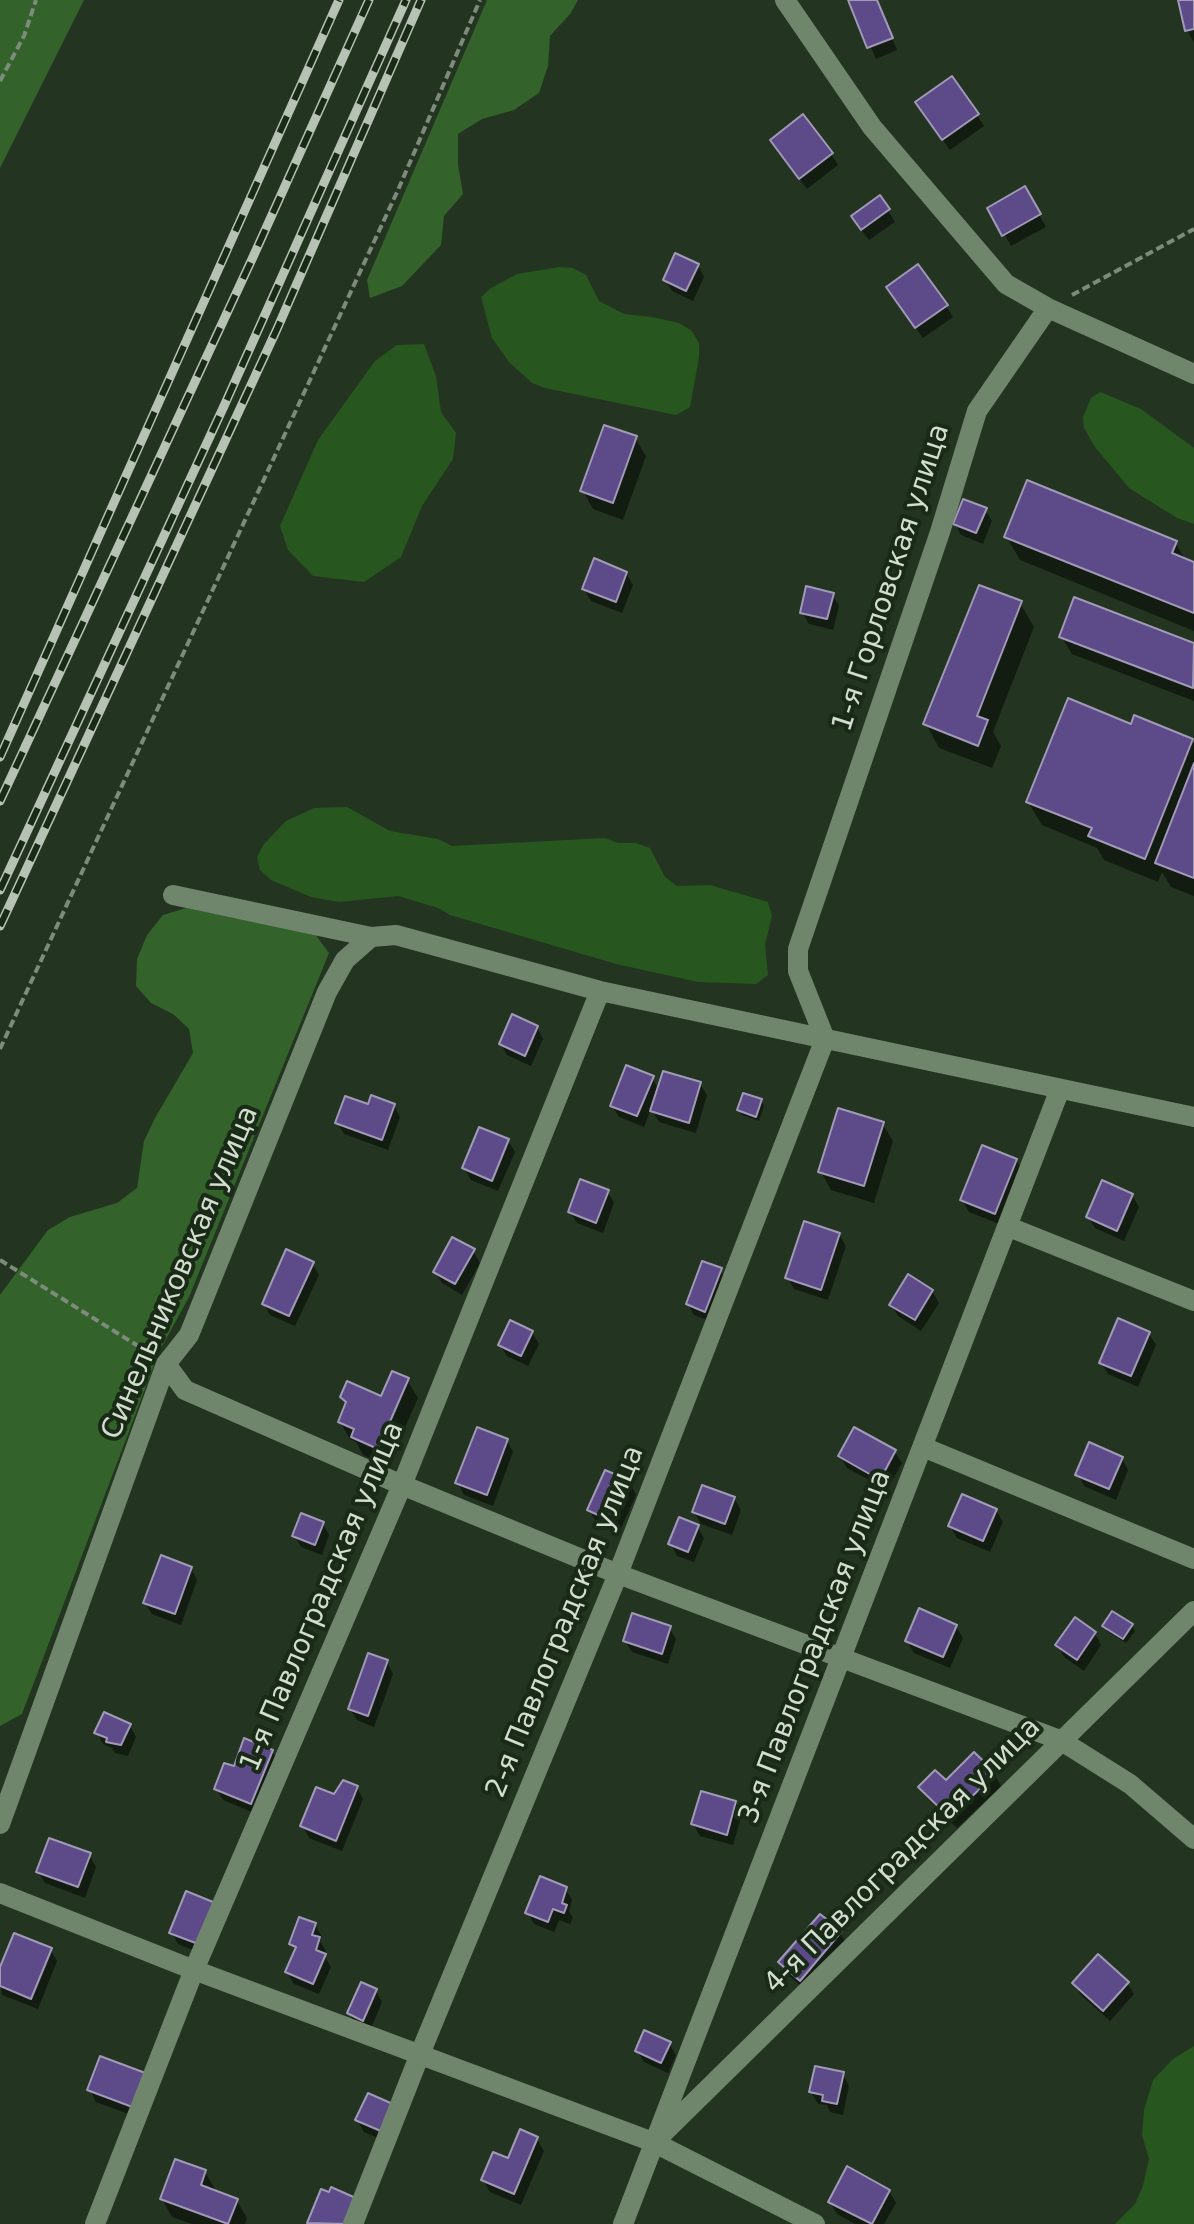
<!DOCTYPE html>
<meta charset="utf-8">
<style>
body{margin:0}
canvas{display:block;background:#233420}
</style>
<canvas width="1194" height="2224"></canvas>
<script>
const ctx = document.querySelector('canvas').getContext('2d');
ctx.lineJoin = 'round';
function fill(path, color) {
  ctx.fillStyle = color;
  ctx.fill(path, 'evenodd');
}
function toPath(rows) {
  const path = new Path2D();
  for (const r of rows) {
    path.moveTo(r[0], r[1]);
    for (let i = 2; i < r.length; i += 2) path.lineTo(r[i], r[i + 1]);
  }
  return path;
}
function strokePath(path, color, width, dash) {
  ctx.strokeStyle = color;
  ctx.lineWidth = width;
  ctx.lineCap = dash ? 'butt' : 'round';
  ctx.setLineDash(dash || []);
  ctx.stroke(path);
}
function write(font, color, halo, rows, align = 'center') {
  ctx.font = font + ' "DejaVu Sans",sans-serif';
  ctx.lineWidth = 8;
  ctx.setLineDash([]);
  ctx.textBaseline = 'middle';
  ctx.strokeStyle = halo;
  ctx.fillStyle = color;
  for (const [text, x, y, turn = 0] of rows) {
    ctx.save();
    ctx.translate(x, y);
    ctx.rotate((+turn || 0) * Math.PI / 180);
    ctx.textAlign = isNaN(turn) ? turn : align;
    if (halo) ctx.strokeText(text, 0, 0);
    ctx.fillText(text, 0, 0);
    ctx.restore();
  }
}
fill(toPath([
 [0,0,84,0,0,168],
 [487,0,578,0,570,14,550,36,548,66,539,93,514,110,482,119,458,134,458,165,463,194,444,216,441,245,402,286,370,298,367,280],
 [186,908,315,934,329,953,189,1297,159,1352,22,1714,0,1726,0,1295,48,1230,70,1217,117,1203,137,1188,144,1141,155,1118,193,1053,189,1029,173,1014,151,1003,136,986,137,959,147,935,163,915]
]), '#33622b');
fill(toPath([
 [559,267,573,268,586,275,599,301,624,314,652,317,679,323,692,331,699,343,699,357,690,407,676,415,545,388,532,383,509,362,492,338,481,297,491,288,517,274],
 [424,344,436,376,441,412,456,433,453,459,422,506,401,557,364,582,313,576,288,550,280,526,318,440,375,361,397,345],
 [1100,392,1141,409,1194,448,1194,524,1177,518,1129,488,1095,447,1084,428,1083,417,1091,398],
 [347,807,390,831,438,839,452,846,605,838,618,843,635,843,650,848,665,877,677,886,710,885,768,902,772,916,765,945,768,975,756,984,698,982,616,964,450,915,438,908,398,896,339,902,311,897,271,880,260,870,257,857,264,844,286,821,314,808],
 [1194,2046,1194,2224,1115,2224,1135,2204,1143,2186,1149,2159,1142,2135,1144,2110,1153,2080,1173,2059]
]), '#27561f');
fill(toPath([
 [850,0,877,0,897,50,876,59],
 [1180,0,1194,0,1194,43,1187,30],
 [924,114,977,115,984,126,950,150],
 [779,152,831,154,838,165,807,189],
 [1025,189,1046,227,1011,246,990,208],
 [880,197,895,222,869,240,860,228],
 [698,265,704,277,693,301,672,291,665,280],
 [895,299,946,306,953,317,923,338],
 [635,438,646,456,623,520,593,509,583,491],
 [985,510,992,521,983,544,961,535,955,523],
 [1006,536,1175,542,1186,561,1194,564,1194,631,1020,560],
 [626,573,633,585,622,613,591,601,584,589],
 [832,594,839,606,833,630,809,624,802,612],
 [1075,600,1194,645,1194,701,1072,654,1061,636],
 [1020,603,1034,627,993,732,1001,746,992,768,939,748,926,724],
 [1132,726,1192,740,1194,744,1194,896,1171,887,1162,872,1158,882,1104,860,1097,848,1042,825,1028,802],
 [537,1027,543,1039,531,1066,507,1055,501,1044],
 [652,1078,659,1090,700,1084,707,1095,696,1133,659,1122,651,1109,644,1127,619,1117,612,1106],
 [761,1101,764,1106,759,1121,742,1115,739,1110],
 [394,1105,400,1117,388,1150,344,1134,337,1122,369,1106],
 [882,1123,893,1141,874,1203,831,1190,821,1172],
 [508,1141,515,1152,498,1191,471,1180,464,1168],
 [1016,1160,1023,1172,1002,1225,969,1212,962,1200],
 [607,1191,614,1203,603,1233,577,1223,570,1212],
 [1132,1195,1139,1207,1124,1241,1095,1228,1088,1217],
 [839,1234,846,1246,828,1300,794,1289,788,1278],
 [473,1251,480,1263,462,1295,442,1283,435,1272],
 [312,1263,319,1275,295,1326,270,1315,264,1303],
 [720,1270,727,1282,712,1322,694,1315,688,1304],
 [932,1291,939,1303,921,1331,898,1316,891,1305],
 [511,1323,532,1333,539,1344,528,1366,507,1356,500,1345],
 [1149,1334,1156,1345,1138,1387,1108,1374,1101,1363],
 [407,1380,418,1398,388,1466,363,1455,356,1442,350,1439,340,1422,347,1405,342,1397,382,1399],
 [507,1441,513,1452,493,1506,464,1495,458,1483],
 [895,1452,902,1463,887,1490,847,1468,840,1456],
 [1122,1458,1128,1470,1116,1500,1084,1486,1078,1474],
 [630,1483,636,1495,619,1533,596,1522,589,1510],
 [734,1498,741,1510,732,1535,701,1524,694,1512],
 [996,1510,1003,1522,990,1552,957,1538,950,1526],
 [323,1524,329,1535,322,1555,301,1547,295,1536],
 [697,1526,704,1538,694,1562,677,1556,671,1544],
 [191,1568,197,1580,181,1625,152,1614,145,1603],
 [956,1626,963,1638,950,1668,914,1653,907,1641],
 [1104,1626,1132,1626,1135,1631,1126,1643,1107,1631],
 [669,1628,676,1639,668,1664,632,1652,625,1641],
 [1095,1633,1101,1645,1084,1671,1064,1657,1058,1645],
 [387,1662,393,1674,374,1727,357,1720,350,1709],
 [130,1726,136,1737,128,1756,115,1753,112,1748,103,1744,97,1732],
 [272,1751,279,1763,257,1814,223,1800,216,1789],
 [974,1755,995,1775,1001,1786,957,1828,927,1798,921,1787,946,1783],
 [357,1788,363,1799,342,1851,309,1838,303,1826,334,1796],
 [735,1802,742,1814,733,1845,700,1836,693,1824],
 [89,1855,96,1867,85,1898,45,1883,38,1872],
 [565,1888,572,1900,569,1911,573,1918,570,1924,559,1920,554,1932,534,1924,528,1913],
 [188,1894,207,1956,178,1944,172,1933],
 [315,1925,322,1937,320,1941,326,1951,324,1955,331,1967,319,1994,294,1984,287,1972,296,1952,292,1944],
 [840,1933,847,1944,807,1991,787,1974,780,1963],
 [50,1949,57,1961,38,2009,2,1995,0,1973],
 [1127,1983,1134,1994,1110,2021,1081,1995,1074,1984],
 [376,1991,382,2002,370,2031,356,2025,349,2013],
 [669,2043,676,2055,668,2073,644,2062,637,2051],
 [843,2074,849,2086,843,2115,830,2112,827,2105,818,2104,811,2092],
 [147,2076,142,2119,96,2102,90,2090],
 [393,2106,390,2143,364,2132,357,2120],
 [537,2139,544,2151,521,2205,490,2192,483,2180],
 [205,2172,215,2189,214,2192,237,2201,247,2218,245,2224,192,2224,172,2217,162,2199],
 [889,2191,896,2203,884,2224,855,2224,837,2214,830,2202]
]), '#0007');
const building = toPath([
 [848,0,877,0,893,38,867,48,848,0],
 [1178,0,1194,0,1194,29,1185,31,1178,0],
 [952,76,979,114,942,140,915,102,952,76],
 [803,114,833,153,799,179,770,140,803,114],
 [1025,186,1041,214,1002,236,987,208,1025,186],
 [880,195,890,209,861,230,851,216,880,195],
 [675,253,699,264,686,291,663,280,675,253],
 [918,264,948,305,915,328,886,287,918,264],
 [604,425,637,436,613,503,580,491,604,425],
 [1027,480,1177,541,1172,553,1194,562,1194,613,1004,537,1027,480],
 [963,499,987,508,976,533,953,524,963,499],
 [594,558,627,572,616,602,582,589,594,558],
 [979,585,1022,601,977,716,988,720,978,746,923,724,979,585],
 [806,586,834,593,827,619,800,613,806,586],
 [1074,597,1194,643,1193,688,1059,637,1074,597],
 [1068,698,1131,724,1134,715,1193,739,1145,859,1088,836,1092,828,1026,802,1068,698],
 [1194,763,1194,878,1155,863,1194,763],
 [512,1014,538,1026,525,1056,499,1044,512,1014],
 [626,1065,654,1076,637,1116,610,1106,626,1065],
 [663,1071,701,1082,689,1123,650,1111,663,1071],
 [743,1093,762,1099,756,1117,737,1110,743,1093],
 [371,1095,395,1104,382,1140,335,1123,345,1096,368,1104,371,1095],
 [838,1108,884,1122,864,1186,818,1172,838,1108],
 [479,1127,509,1139,492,1181,462,1168,479,1127],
 [982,1145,1017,1159,995,1214,960,1200,982,1145],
 [580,1179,609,1190,596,1223,568,1212,580,1179],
 [1102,1180,1133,1194,1117,1231,1086,1217,1102,1180],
 [804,1221,840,1233,821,1290,785,1278,804,1221],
 [452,1237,475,1249,455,1284,433,1272,452,1237],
 [286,1249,314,1262,289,1316,262,1304,286,1249],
 [702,1261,722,1268,705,1312,686,1304,702,1261],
 [908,1274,933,1290,915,1320,889,1305,908,1274],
 [1118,1318,1150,1332,1131,1376,1099,1363,1118,1318],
 [510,1320,533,1331,521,1356,498,1345,510,1320],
 [392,1371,409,1378,378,1449,351,1437,354,1429,338,1422,346,1402,340,1397,347,1381,381,1396,392,1371],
 [477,1427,508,1439,487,1495,455,1483,477,1427],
 [854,1427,896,1450,880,1480,838,1456,854,1427],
 [1089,1442,1123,1457,1109,1489,1075,1475,1089,1442],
 [605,1470,631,1481,613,1522,587,1510,605,1470],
 [702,1485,735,1497,725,1524,692,1512,702,1485],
 [962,1494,997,1509,983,1541,948,1526,962,1494],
 [301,1513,324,1522,315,1545,292,1536,301,1513],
 [679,1517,699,1525,688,1552,668,1544,679,1517],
 [161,1555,192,1567,175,1614,143,1603,161,1555],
 [919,1608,957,1625,943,1657,905,1641,919,1608],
 [1112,1611,1133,1624,1123,1639,1102,1626,1112,1611],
 [632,1613,671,1626,662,1654,623,1641,632,1613],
 [1075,1617,1096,1632,1077,1660,1055,1645,1075,1617],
 [368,1653,388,1660,368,1716,348,1709,368,1653],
 [104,1712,131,1724,121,1745,106,1742,107,1738,94,1733,104,1712],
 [244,1738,273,1750,251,1804,214,1789,224,1763,234,1766,244,1738],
 [974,1752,996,1773,950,1818,918,1787,935,1770,946,1780,974,1752],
 [343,1780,358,1786,336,1841,300,1826,316,1787,334,1794,343,1780],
 [701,1791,736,1801,727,1835,691,1824,701,1791],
 [49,1838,91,1853,78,1887,36,1872,49,1838],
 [540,1876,567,1887,562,1903,567,1905,564,1913,553,1909,548,1922,525,1913,540,1876],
 [186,1891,218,1904,201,1945,169,1933,186,1891],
 [820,1914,842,1931,800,1981,778,1962,820,1914],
 [299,1917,316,1923,312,1935,320,1937,316,1950,326,1954,313,1984,285,1972,296,1947,289,1944,299,1917],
 [14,1933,52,1948,31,1999,0,1986,0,1967,14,1933],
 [1098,1954,1129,1982,1103,2011,1072,1983,1098,1954],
 [361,1982,377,1989,363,2021,347,2013,361,1982],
 [644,2030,671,2042,661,2063,635,2051,644,2030],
 [100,2056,148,2074,135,2108,87,2090,100,2056],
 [815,2066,844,2072,837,2104,822,2101,823,2095,809,2092,815,2066],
 [368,2093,395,2105,383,2132,355,2120,368,2093],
 [520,2129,538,2137,514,2194,481,2180,493,2152,508,2158,520,2129],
 [175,2159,206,2170,201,2185,238,2199,228,2224,160,2199,175,2159],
 [847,2166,890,2190,872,2224,828,2202,847,2166],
 [331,2187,358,2199,347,2224,307,2223,321,2189,329,2192,331,2187]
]);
fill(building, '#5d4a89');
strokePath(building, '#a09ab7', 2);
strokePath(toPath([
 [0,81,24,36,36,0],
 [1072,295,1194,229],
 [0,1049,398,190,480,0],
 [0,1260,151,1354]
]), '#7d8b7a', 4, [8, 4]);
strokePath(toPath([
 [785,0,872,127,1006,284,1048,308,1194,374],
 [173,895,371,937,396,935,600,991,1194,1117],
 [1009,1227,1194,1301],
 [166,1364,185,1390,402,1485,618,1574,1060,1740,1130,1784,1194,1839],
 [923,1447,1194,1559],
 [0,1824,166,1364,189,1335,327,992,345,960,371,937],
 [0,1893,194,1970,653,2142,815,2224],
 [659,2137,1194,1611],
 [95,2224,194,1970,402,1485,600,991],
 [353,2224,420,2054,618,1574,825,1039,798,971,798,949,940,532,977,411,1048,308],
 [623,2224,1060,1089]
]), '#70866c', 20);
const rail = toPath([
 [0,757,339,0],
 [0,801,253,257,369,0],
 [0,890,224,406,406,0],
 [0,926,277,329,421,0]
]);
strokePath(rail, '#b6c2b4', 9);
strokePath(rail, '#192a16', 6, [18]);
write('28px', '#d2ddd0', '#192a16', [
 ["1-я Горловская улица",892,578,-72],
 ["Синельниковская улица",181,1273,-67],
 ["1-я Павлоградская улица",323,1597,-67],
 ["2-я Павлоградская улица",566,1622,-68],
 ["3-я Павлоградская улица",816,1647,-69],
 ["4-я Павлоградская улица",903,1856,-45]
]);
</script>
